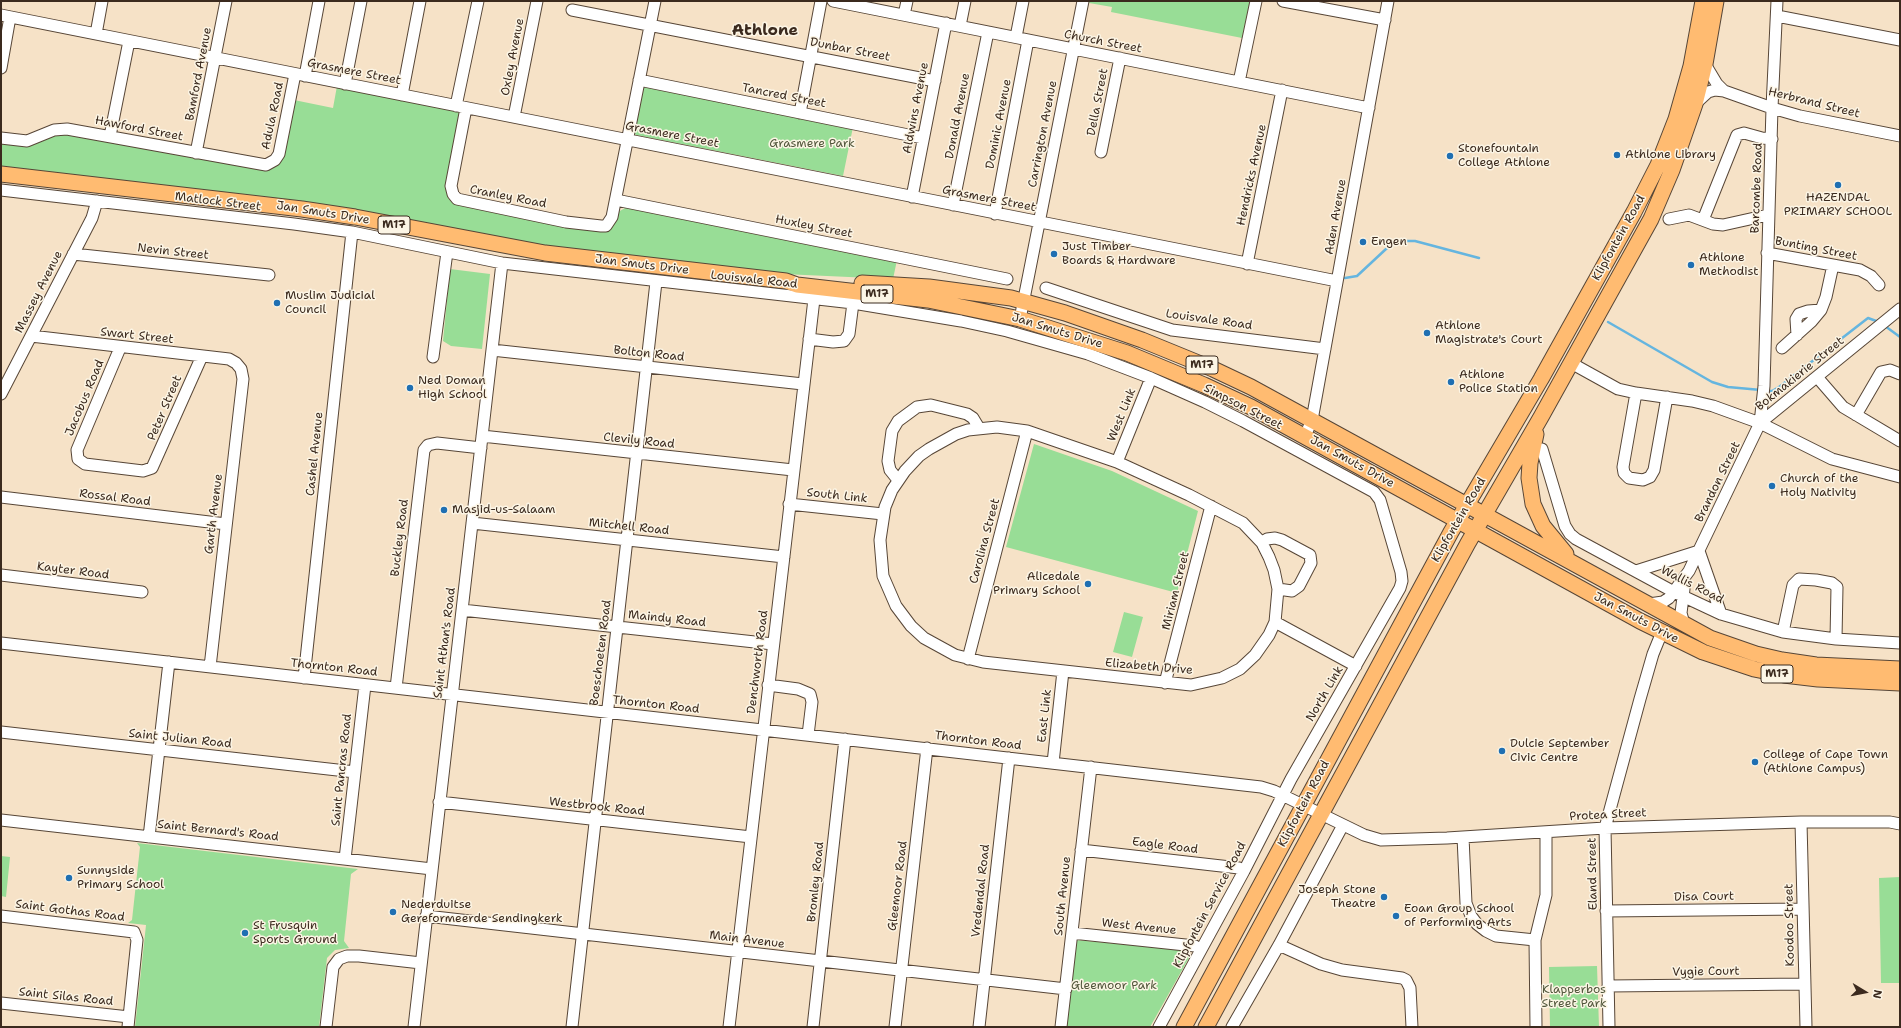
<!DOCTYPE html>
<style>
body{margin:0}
#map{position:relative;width:1901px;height:1028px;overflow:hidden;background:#f6e2c7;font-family:"Shantell Sans",sans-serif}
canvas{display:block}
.frame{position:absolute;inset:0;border:2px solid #3b2a1e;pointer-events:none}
.north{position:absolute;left:1845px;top:972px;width:40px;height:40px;-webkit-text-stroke:3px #fcf5e5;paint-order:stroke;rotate:100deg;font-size:11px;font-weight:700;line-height:16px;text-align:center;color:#3b2a1e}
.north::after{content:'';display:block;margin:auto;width:14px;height:18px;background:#3b2a1e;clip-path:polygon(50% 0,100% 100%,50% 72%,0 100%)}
</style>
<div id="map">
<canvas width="1901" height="1028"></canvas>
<div class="frame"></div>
<div class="north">N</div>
</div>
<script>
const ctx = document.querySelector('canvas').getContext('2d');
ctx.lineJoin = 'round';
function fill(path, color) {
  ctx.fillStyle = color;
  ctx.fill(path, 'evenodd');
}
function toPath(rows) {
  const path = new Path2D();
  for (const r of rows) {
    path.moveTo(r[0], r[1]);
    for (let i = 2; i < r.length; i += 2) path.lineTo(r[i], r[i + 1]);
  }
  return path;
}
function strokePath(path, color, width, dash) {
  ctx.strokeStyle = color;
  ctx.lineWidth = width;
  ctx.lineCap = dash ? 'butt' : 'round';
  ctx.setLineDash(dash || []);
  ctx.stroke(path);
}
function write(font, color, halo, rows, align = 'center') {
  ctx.font = font + ' "Shantell Sans",sans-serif';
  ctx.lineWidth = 3;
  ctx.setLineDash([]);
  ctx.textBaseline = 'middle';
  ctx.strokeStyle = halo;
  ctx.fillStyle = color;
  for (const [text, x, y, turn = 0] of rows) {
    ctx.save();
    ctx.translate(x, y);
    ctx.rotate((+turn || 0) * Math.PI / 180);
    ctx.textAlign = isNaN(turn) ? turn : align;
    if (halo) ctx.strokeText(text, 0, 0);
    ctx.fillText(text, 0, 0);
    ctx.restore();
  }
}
fill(toPath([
 [1090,1,1250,1,1242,38,1111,12,1112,7,1089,3],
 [643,85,853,127,843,176,636,135,634,133],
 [337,86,460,110,447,192,448,198,454,203,610,228,615,223,618,212,627,207,897,260,893,279,783,274,561,249,292,201,1,166,1,142,60,133,271,169,280,162,294,100,333,108],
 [450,269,490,274,482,349,451,346,443,341],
 [1034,444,1112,471,1198,511,1177,593,1006,547],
 [1124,612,1143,617,1132,657,1113,652],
 [137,843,358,869,351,874,344,941,349,948,335,950,327,958,319,1027,135,1027,146,925,128,923,132,920,140,847],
 [1,856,10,857,6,897,1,896],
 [1900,877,1900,983,1881,983,1879,878],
 [1075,940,1184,950,1190,956,1150,1027,1064,1027],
 [1597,966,1599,1027,1550,1027,1549,967]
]), '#98dd96');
strokePath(toPath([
 [1345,278,1357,276,1386,249,1397,243,1404,241,1415,241,1479,258],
 [1608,322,1712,382,1728,387,1761,390],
 [1885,326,1900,337],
 [1766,391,1772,391,1779,387,1868,318,1879,322]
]), '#65b5df', 2.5);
const minor = toPath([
 [833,1,1369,108],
 [1283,1,1385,20],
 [572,10,935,81],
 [1,15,1337,281],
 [904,15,907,1],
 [1777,16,1900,40],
 [960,26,965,1],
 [96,34,102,1],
 [1016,37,1023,1],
 [1705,64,1717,84,1724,91],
 [1,68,10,17],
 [305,76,319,1],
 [639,80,923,138],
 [1239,82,1256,1],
 [345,84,361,1],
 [402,95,420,1],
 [1695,104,1708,92,1715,90,1724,91,1772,108,1800,116,1900,136],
 [456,106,478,1],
 [466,108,451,186,453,194,457,199,566,222,601,226,606,226,612,217,655,1],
 [800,113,821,1],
 [514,117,537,1],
 [110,136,129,41],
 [1,138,27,141,54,130,67,129,266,165,275,160,279,154,295,74],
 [1101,152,1120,58],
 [196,153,226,1],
 [1,190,294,224,352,232,502,263,853,303,961,321,1007,331,1088,354,1151,378,1205,402,1243,421,1374,492,1380,500,1401,572,1402,581,1400,588,1291,779,1244,871,1159,1027],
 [912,197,946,23],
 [616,200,1007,279],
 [953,205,988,32],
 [995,214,1028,40],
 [1669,219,1689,215,1713,224,1723,225,1768,215],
 [1703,220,1737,135,1744,133,1762,138,1772,139],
 [1767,253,1860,270,1871,276,1879,285],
 [73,254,269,275],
 [1247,264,1282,90],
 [1046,288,1172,330,1325,349],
 [1020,319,1083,1],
 [1797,335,1796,319,1799,314,1808,311,1821,310],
 [31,336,229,359,236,363,241,369,243,379,210,667],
 [809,339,833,342,844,341,849,334,853,303],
 [120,348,77,450,78,459,85,464,143,471,152,468,202,356],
 [1782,348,1811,322,1821,310,1826,297,1833,265],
 [492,350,803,384],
 [433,357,447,252],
 [1571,363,1618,389,1636,393,1692,401,1713,406,1760,423,1832,459,1900,477],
 [1817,377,1843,407,1900,441],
 [1636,393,1623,467,1624,473,1629,478,1643,480,1650,477,1654,470,1667,397],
 [1,394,92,218,97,201],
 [1856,415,1881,372,1890,370,1900,374],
 [1760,423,1900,309],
 [997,427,1027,431,1117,462,1189,495,1243,523,1262,543,1269,557,1274,570,1278,589,1275,622,1269,635,1255,655,1240,669,1222,678,1191,685,983,662,955,655,924,638,911,626,896,606,883,576,880,540,885,507,892,490,905,471,919,456,929,449,956,434,968,430,997,427],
 [482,436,793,470],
 [1305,436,1312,420,1388,1],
 [1542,449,1565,526,1570,534,1576,539,1674,592,1721,614,1783,632,1836,639,1900,643],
 [1117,462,1151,378],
 [898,480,890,470,888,461,892,431,898,421,917,407,931,405,967,414,973,418,979,428],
 [1,497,226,524],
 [789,504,883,514],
 [472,523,784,557],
 [1262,543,1267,539,1275,538,1282,540,1310,555,1311,563,1299,586,1292,591,1278,589],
 [1636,571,1699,551,1721,614],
 [1,575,142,592],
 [1684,589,1681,613,1684,624],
 [1649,604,1663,602,1669,598,1689,571,1760,423,1764,386,1772,108,1777,1],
 [462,610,773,644],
 [1275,622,1356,666],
 [1783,632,1793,585,1799,579,1816,580,1832,583,1837,587,1836,639],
 [1,643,1261,787,1274,791,1364,835,1381,840,1447,838,1605,828,1801,822,1890,822,1900,824],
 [968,659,1027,431],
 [304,678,352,232],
 [1165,683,1211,506],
 [768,685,798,689,810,694,812,702,808,735],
 [396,688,424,450,428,445,437,443,481,448],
 [1,732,355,772],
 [1053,763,1063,671],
 [439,802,751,837],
 [1,820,432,869],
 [1801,822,1806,1027],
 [149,837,169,662],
 [1463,837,1466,903,1471,916,1477,924,1486,931,1496,936,1535,940],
 [1081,850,1239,868,1244,871],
 [345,859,365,685],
 [1606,911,1803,909],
 [1,916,134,932,137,940,128,1027],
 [426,916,1066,989],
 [1072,933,1195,946,1201,950],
 [1279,945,1321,964,1342,970,1402,978,1406,980,1410,988,1412,1027],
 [1608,986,1805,984],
 [1,1003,129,1017],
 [326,1027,333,967,339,959,347,956,359,956,421,963],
 [414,1027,502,263],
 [572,1027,656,282],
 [729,1027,814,299],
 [813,1027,845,739],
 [895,1027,927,748],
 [979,1027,1009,758],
 [1061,1027,1091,767],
 [1232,1027,1279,945,1343,825],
 [1536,1027,1535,940,1546,895,1546,832],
 [1609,1027,1605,828,1640,699,1653,654,1662,632]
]);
const major = toPath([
 [1,174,302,209,355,217,545,253,786,281,797,285,928,300,1020,319,1127,353,1204,385,1251,407,1640,621,1703,652,1754,669,1784,675,1818,679,1900,683],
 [862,283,929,287,1011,298,1065,313,1142,340,1213,369,1251,387,1710,638,1756,654,1782,660,1816,665,1900,669],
 [1536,434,1530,463,1529,478,1533,504,1543,526,1566,554],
 [1184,1027,1451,532,1541,379,1634,212,1658,165,1676,119,1691,66,1703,1],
 [1206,1027,1468,543,1541,417,1651,219,1672,170,1695,104,1705,64,1716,1]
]);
strokePath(minor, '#574637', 13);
strokePath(major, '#574637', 17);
strokePath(minor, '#fff', 11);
strokePath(major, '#ffbb71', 15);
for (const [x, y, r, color] of [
 [1617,155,4,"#1f6fb2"],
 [1450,156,4,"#1f6fb2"],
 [1838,185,4,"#1f6fb2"],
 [1363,242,4,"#1f6fb2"],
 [1054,254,4,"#1f6fb2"],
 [1691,265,4,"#1f6fb2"],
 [277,303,4,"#1f6fb2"],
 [1427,333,4,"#1f6fb2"],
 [1451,382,4,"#1f6fb2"],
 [410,388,4,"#1f6fb2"],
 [1772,486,4,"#1f6fb2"],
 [444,510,4,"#1f6fb2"],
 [1088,584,4,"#1f6fb2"],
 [1502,751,4,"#1f6fb2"],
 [1755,762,4,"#1f6fb2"],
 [69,878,4,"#1f6fb2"],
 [1384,897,4,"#1f6fb2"],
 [393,912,4,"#1f6fb2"],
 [1396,916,4,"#1f6fb2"],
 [245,933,4,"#1f6fb2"]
]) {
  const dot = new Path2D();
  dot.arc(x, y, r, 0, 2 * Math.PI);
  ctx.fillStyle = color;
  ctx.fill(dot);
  strokePath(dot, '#fcf5e5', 1.5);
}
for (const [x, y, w] of [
 [394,225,32],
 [877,294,32],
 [1202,365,32],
 [1777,674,32]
]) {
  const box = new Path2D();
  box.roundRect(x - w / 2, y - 9, w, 18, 3);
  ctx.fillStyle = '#fcf5e5';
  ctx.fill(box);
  strokePath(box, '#3b2a1e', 1);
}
write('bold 11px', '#3b2a1e', null, [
 ["M17",394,225],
 ["M17",877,294],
 ["M17",1202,365],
 ["M17",1777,674]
]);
write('12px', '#3b2a1e', '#fcf5e5', [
 ["Church Street",1103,42,11],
 ["Dunbar Street",850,50,11],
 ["Oxley Avenue",513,57,-79],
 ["Grasmere Street",354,72,11],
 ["Bamford Avenue",199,74,-79],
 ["Tancred Street",784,96,11],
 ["Della Street",1098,102,-79],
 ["Herbrand Street",1814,103,14],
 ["Aldwins Avenue",916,108,-79],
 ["Adula Road",273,116,-78],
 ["Donald Avenue",958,116,-79],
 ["Dominic Avenue",999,124,-79],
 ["Hawford Street",139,129,11],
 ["Carrington Avenue",1043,134,-79],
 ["Grasmere Street",672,135,11],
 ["Hendricks Avenue",1252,175,-78],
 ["Barcombe Road",1757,188,-88],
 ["Cranley Road",508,197,11],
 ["Grasmere Street",989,199,11],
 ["Matlock Street",218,202,7],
 ["Jan Smuts Drive",323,213,9],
 ["Aden Avenue",1336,217,-80],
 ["Huxley Street",814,227,11],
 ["Klipfontein Road",1619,238,-61],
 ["Bunting Street",1816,249,11],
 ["Nevin Street",173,252,6],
 ["Jan Smuts Drive",642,265,7],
 ["Louisvale Road",754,280,6],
 ["Massey Avenue",39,292,-63],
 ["Louisvale Road",1209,320,8],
 ["Jan Smuts Drive",1057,331,17],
 ["Swart Street",137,336,6],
 ["Bolton Road",649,354,6],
 ["Bokmakierie Street",1800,374,-39],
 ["Jacobus Road",85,398,-67],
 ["Simpson Street",1243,407,27],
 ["Peter Street",165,408,-67],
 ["West Link",1122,415,-68],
 ["Clevily Road",639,441,6],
 ["Cashel Avenue",315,454,-84],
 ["Jan Smuts Drive",1352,462,29],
 ["Brandon Street",1718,482,-64],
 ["South Link",837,496,6],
 ["Rossal Road",115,498,7],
 ["Garth Avenue",214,514,-83],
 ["Klipfontein Road",1459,520,-60],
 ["Mitchell Road",629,527,6],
 ["Buckley Road",400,538,-83],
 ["Carolina Street",985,541,-75],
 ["Kayter Road",73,571,7],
 ["Wallis Road",1692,585,27],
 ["Miriam Street",1176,591,-76],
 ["Jan Smuts Drive",1636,618,28],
 ["Maindy Road",667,619,6],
 ["Saint Athan's Road",445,643,-83],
 ["Boeschoeten Road",601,653,-83],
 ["Denchworth Road",758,662,-83],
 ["Elizabeth Drive",1149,667,5],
 ["Thornton Road",334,668,6],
 ["North Link",1325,694,-60],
 ["Thornton Road",656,705,6],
 ["East Link",1045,716,-84],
 ["Saint Julian Road",180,739,6],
 ["Thornton Road",978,741,7],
 ["Saint Pancras Road",342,770,-84],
 ["Klipfontein Road",1304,804,-62],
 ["Westbrook Road",597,807,6],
 ["Protea Street",1608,815,-3],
 ["Saint Bernard's Road",218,831,6],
 ["Eagle Road",1165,846,7],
 ["Eland Street",1593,874,-91],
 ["Bromley Road",816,882,-84],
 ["Gleemoor Road",898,886,-83],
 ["Vredendal Road",981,891,-84],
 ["South Avenue",1063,896,-84],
 ["Disa Court",1704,897,-1],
 ["Klipfontein Service Road",1210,905,-62],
 ["Saint Gothas Road",70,911,7],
 ["Koodoo Street",1790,925,-91],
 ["West Avenue",1139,927,6],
 ["Main Avenue",747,940,7],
 ["Vygie Court",1706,972,-1],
 ["Saint Silas Road",66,997,6]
]);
write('12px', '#52573c', '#fcf5e5', [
 ["Grasmere Park",812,144],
 ["Gleemoor Park",1114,986],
 ["Klapperbos",1574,990],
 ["Street Park",1574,1004]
]);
write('12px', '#3b2a1e', '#fcf5e5', [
 ["Stonefountain",1458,149],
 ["College Athlone",1458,163],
 ["Athlone Library",1625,155],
 ["HAZENDAL",1838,198,"center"],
 ["PRIMARY SCHOOL",1838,212,"center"],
 ["Engen",1371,242],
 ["Just Timber",1062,247],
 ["Boards & Hardware",1062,261],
 ["Athlone",1699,258],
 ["Methodist",1699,272],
 ["Muslim Judicial",285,296],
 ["Council",285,310],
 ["Athlone",1435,326],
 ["Magistrate's Court",1435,340],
 ["Athlone",1459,375],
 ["Police Station",1459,389],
 ["Ned Doman",418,381],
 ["High School",418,395],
 ["Church of the",1780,479],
 ["Holy Nativity",1780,493],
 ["Masjid-us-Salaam",452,510],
 ["Alicedale",1080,577,"right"],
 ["Primary School",1080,591,"right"],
 ["Dulcie September",1510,744],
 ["Civic Centre",1510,758],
 ["College of Cape Town",1763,755],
 ["(Athlone Campus)",1763,769],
 ["Sunnyside",77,871],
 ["Primary School",77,885],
 ["Joseph Stone",1376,890,"right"],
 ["Theatre",1376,904,"right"],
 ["Nederduitse",401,905],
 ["Gereformeerde Sendingkerk",401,919],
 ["Eoan Group School",1404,909],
 ["of Performing Arts",1404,923],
 ["St Frusquin",253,926],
 ["Sports Ground",253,940]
], 'left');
write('bold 16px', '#3b2a1e', '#fcf5e5', [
 ["Athlone",765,31]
]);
</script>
